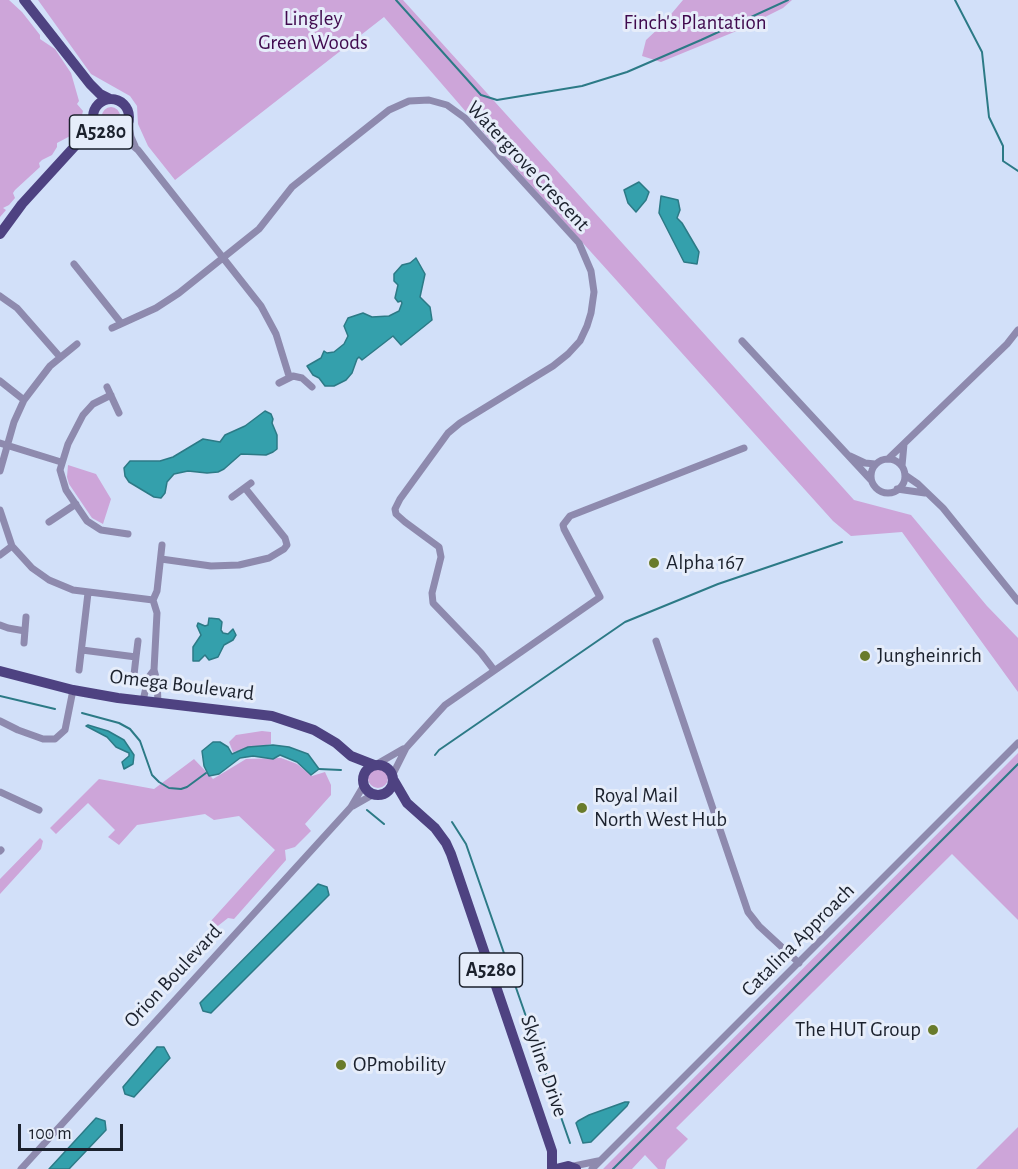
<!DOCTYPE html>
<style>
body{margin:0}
#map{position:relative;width:1018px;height:1169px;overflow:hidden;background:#d2e0f9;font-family:"Alegreya Sans",sans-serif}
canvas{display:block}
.scale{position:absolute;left:18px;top:1124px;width:105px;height:27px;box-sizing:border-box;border:3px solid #1b212d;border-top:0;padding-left:8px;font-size:18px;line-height:21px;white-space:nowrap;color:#1b212d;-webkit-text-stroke:4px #e6edfa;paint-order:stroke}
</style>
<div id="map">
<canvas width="1018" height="1169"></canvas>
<div class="scale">100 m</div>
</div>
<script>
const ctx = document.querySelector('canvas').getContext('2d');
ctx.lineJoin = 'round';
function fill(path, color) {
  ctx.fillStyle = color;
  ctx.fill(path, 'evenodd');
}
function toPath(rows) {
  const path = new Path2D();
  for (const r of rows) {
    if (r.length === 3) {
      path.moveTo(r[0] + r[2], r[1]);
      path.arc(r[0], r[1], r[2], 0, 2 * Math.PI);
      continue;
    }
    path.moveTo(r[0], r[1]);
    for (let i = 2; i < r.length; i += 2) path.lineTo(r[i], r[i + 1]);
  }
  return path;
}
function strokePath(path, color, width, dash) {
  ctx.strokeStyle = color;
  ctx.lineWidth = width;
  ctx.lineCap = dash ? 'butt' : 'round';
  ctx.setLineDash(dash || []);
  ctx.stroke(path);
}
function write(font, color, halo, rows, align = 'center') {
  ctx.font = font + ' "Alegreya Sans",sans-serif';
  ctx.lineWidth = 6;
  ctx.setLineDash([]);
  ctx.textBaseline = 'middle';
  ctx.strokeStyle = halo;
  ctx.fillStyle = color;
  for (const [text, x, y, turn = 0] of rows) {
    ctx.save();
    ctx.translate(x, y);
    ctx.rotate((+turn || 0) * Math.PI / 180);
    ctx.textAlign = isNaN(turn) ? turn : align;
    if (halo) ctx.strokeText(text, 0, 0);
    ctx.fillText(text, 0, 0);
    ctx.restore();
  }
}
fill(toPath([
 [0,0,9,0,22,12,40,35,40,39,55,49,71,73,79,101,77,104,83,111,80,123,74,134,57,143,57,147,52,155,42,160,39,163,40,167,15,190,13,193,15,198,9,205,3,208,6,210,0,217],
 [38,0,403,0,854,500,911,515,987,606,1018,638,1018,692,902,532,851,536,833,521,492,142,384,17,175,180,148,146,138,124,137,106,130,96,91,74],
 [683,0,792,0,783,8,739,30,661,62,642,56,646,40,661,26],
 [111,116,9],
 [68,465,96,474,111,499,103,524,92,518,69,484,67,477],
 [262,731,271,732,271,744,233,752,229,742,236,735],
 [1018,753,1018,920,952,854,676,1128,688,1139,667,1160,665,1169,658,1169,645,1155,632,1169,603,1169],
 [281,758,297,764,312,776,325,772,331,785,331,795,305,824,311,831,295,847,285,850,286,860,234,919,228,918,214,929,210,922,275,850,239,816,214,820,205,814,137,825,119,845,108,837,115,830,88,803,56,834,50,828,99,779,154,789,194,759,213,779,246,759],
 [378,778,10],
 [40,838,43,841,41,849,0,894,0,879],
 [1018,1127,1018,1169,976,1169]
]), '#cda5d9');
const water = toPath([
 [639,182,649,192,646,200,636,212,628,203,624,190,639,182],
 [661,196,678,200,680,210,677,218,682,223,699,252,697,264,684,262,659,213,661,196],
 [416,258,425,274,420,297,430,307,432,320,401,345,393,336,362,360,359,357,357,359,352,373,346,380,334,386,325,386,319,378,313,375,307,366,321,358,324,351,327,353,334,352,344,344,348,336,344,326,348,318,363,313,372,317,389,316,399,311,402,303,401,301,398,302,395,298,398,285,394,281,394,274,402,265,410,263,416,258],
 [265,411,271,414,273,419,272,423,277,435,277,449,273,452,266,455,241,454,224,469,218,472,207,473,188,471,174,474,167,482,165,493,161,498,154,497,129,482,125,476,124,468,130,461,160,461,173,457,203,439,220,442,225,435,245,426,265,411],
 [209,618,219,619,222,622,221,630,223,633,228,634,233,629,236,635,233,640,224,645,218,657,209,660,205,655,199,661,193,661,193,647,201,635,197,626,198,623,205,626,208,625,209,618],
 [88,725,108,731,124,740,134,755,133,764,124,769,122,762,129,756,129,753,116,747,107,737,86,726,88,725],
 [213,742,220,742,228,747,232,754,248,747,273,745,289,747,308,754,319,769,311,775,297,762,280,755,273,759,253,756,240,758,219,774,209,776,204,766,202,751,213,742],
 [318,884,327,887,329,895,211,1013,203,1011,200,1003,318,884],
 [157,1047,164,1047,170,1058,134,1097,125,1094,123,1087,157,1047],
 [625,1102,629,1102,627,1106,591,1142,583,1143,576,1123,578,1121,589,1115,625,1102],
 [96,1118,105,1121,106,1130,69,1169,49,1169,96,1118]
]);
fill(water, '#34a0ac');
strokePath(water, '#2c7a86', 1.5);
strokePath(toPath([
 [396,0,481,95,497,100,582,86,627,72,701,40,788,0],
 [955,0,982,52,989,117,1003,146,1003,161,1018,171],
 [0,696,55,709],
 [82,713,119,723,130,729,140,741,152,775,159,782,169,788,181,789,187,787,206,773],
 [435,755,439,750,625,622,718,584,842,542],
 [319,769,341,770],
 [367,810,384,824],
 [452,822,466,844,570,1143],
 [613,1169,1018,764]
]), '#2c7a86', 2);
strokePath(toPath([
 [128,122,131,137,135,146],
 [112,135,125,139,138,150,261,306,276,334,289,376],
 [74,264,121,323],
 [0,296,17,308,60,357],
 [112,328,156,308,179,293,259,229,292,187,389,110,409,101,429,100,447,105,465,118,579,243,591,271,594,292,591,313,587,326,580,341,568,354,553,366,460,423,448,433,400,499,395,509,396,514,405,522,439,547,441,557,432,593,433,603,481,653,494,670],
 [742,341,871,480],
 [0,381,24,400],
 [279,383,293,376,302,378,312,387],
 [107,387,119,413],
 [111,395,93,404,83,415,68,444,60,470,66,490,87,521,101,530,128,534],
 [0,443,61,462],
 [850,456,865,463,875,464],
 [888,459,1007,344,1018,330],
 [888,476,17],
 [902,466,904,444],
 [0,471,14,422,24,400,50,366,77,344],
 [905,475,918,484,943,508,1018,601],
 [897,489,925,493],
 [232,497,251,483],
 [0,510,12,546,32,568,49,580,73,590,153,600,157,613,154,670,157,681,158,702],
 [49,522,76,504],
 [0,555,12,546],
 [161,559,211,566,239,565,269,558,284,549,287,545,285,538,245,488],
 [153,600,157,591,162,545],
 [0,625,8,628,25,631],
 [656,641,748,912,759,926,799,963],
 [24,643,26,617],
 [82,650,136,657,134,675],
 [136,657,138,641],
 [79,670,88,593],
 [143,701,148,678,154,670],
 [0,721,18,730,43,739,55,739,65,730,73,690],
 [377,764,403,749],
 [392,776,406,748,445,705,600,597,564,529,563,525,570,516,744,448],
 [0,792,39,810],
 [353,806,374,794],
 [0,851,1,850],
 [574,1166,598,1161],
 [21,1169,351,807,364,785],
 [592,1169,1018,743]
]), '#8e8aae', 7);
strokePath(toPath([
 [24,0,90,84,100,94,110,99],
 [111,117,18],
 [0,234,22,204,75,146,93,120],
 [0,671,73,690,118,698,272,716,314,730,336,743,351,756,374,765],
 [378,780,15],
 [393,779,407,803,435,828,446,843,451,854,552,1151,552,1169],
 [556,1169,568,1166,576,1169]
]), '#4e4281', 10);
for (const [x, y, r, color] of [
 [654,563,6,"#697b2b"],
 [865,656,6,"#697b2b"],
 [582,808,6,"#697b2b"],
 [933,1030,6,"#697b2b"],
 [341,1065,6,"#697b2b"]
]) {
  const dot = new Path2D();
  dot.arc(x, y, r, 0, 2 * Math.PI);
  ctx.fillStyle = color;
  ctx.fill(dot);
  strokePath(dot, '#e6edfa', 2);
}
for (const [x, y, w] of [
 [101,132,63],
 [491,970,63]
]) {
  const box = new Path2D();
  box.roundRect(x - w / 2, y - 17, w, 34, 4.5);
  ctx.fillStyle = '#e6edfa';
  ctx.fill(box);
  strokePath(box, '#1b212d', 1.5);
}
write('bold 20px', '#1b212d', null, [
 ["A5280",101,132],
 ["A5280",491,970]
]);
write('21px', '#400a4e', '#e6edfa', [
 ["Lingley",313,19],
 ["Green Woods",313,43],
 ["Finch's Plantation",695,23]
]);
write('21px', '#1b212d', '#e6edfa', [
 ["Watergrove Crescent",528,166,47],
 ["Omega Boulevard",182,685,7],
 ["Catalina Approach",798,940,-45],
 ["Orion Boulevard",173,976,-47],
 ["Skyline Drive",544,1066,71]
]);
write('21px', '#1b212d', '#e6edfa', [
 ["Alpha 167",666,563],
 ["Jungheinrich",877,656],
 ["Royal Mail",594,796],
 ["North West Hub",594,820],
 ["The HUT Group",921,1030,"right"],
 ["OPmobility",353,1065]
], 'left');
</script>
